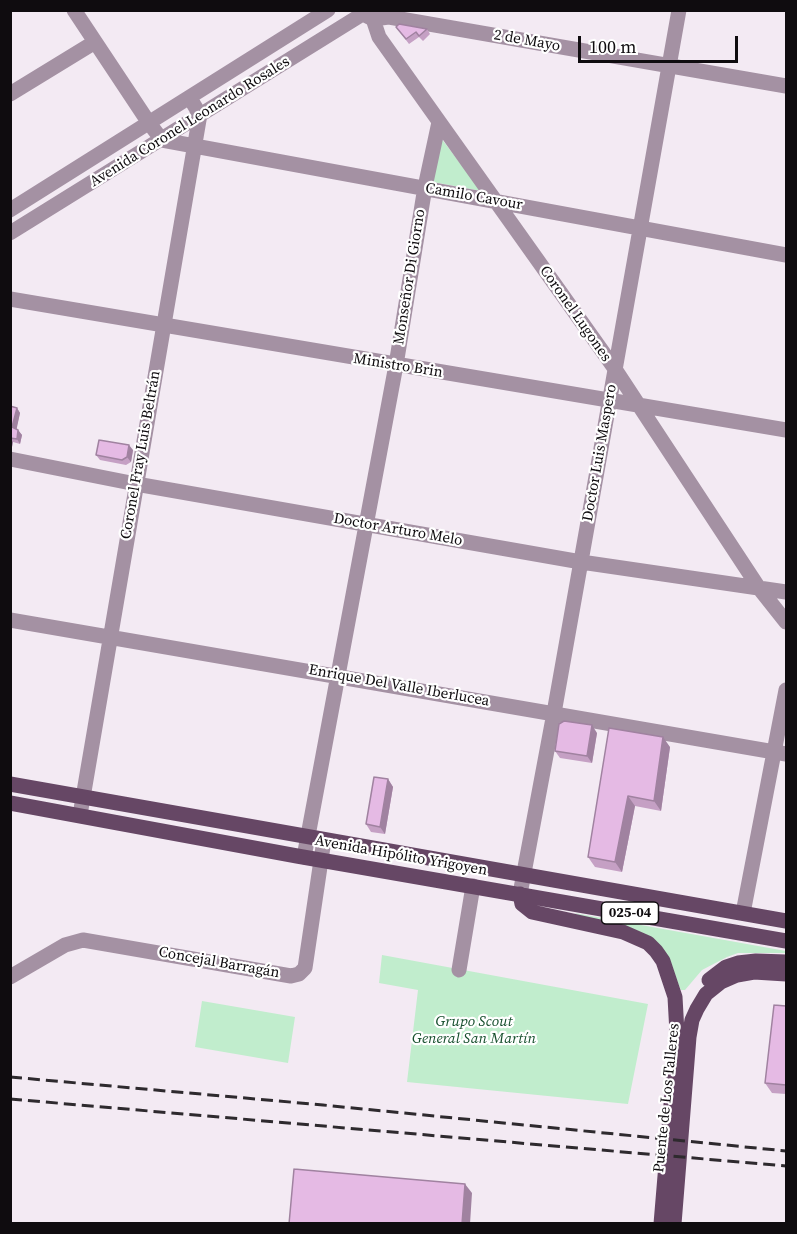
<!DOCTYPE html>
<meta charset="utf-8">
<style>
body{margin:0}
#map{position:relative;width:797px;height:1234px;overflow:hidden;background:#f3eaf3;font-family:"Source Serif 4",serif}
canvas{display:block}
.frame{position:absolute;inset:0;border:12px solid #0f0c0f;pointer-events:none}
.scale{position:absolute;left:578px;top:36px;width:160px;height:27px;box-sizing:border-box;border:3px solid #0f0c0f;border-top:0;padding-left:8px;font-size:18px;line-height:21px;white-space:nowrap;color:#0f0c0f;-webkit-text-stroke:4px #fff;paint-order:stroke}
</style>
<div id="map">
<canvas width="797" height="1234"></canvas>
<div class="frame"></div>
<div class="scale">100 m</div>
</div>
<script>
const ctx = document.querySelector('canvas').getContext('2d');
ctx.lineJoin = 'round';
function fill(path, color) {
  ctx.fillStyle = color;
  ctx.fill(path, 'evenodd');
}
function toPath(rows) {
  const path = new Path2D();
  for (const r of rows) {
    path.moveTo(r[0], r[1]);
    for (let i = 2; i < r.length; i += 2) path.lineTo(r[i], r[i + 1]);
  }
  return path;
}
function strokePath(path, color, width, dash) {
  ctx.strokeStyle = color;
  ctx.lineWidth = width;
  ctx.lineCap = dash ? 'butt' : 'round';
  ctx.setLineDash(dash || []);
  ctx.stroke(path);
}
function write(font, color, halo, rows, align = 'center') {
  ctx.font = font + ' "Source Serif 4",serif';
  ctx.lineWidth = 4.5;
  ctx.setLineDash([]);
  ctx.textBaseline = 'middle';
  ctx.strokeStyle = halo;
  ctx.fillStyle = color;
  for (const [text, x, y, turn = 0] of rows) {
    ctx.save();
    ctx.translate(x, y);
    ctx.rotate((+turn || 0) * Math.PI / 180);
    ctx.textAlign = isNaN(turn) ? turn : align;
    if (halo) ctx.strokeText(text, 0, 0);
    ctx.fillText(text, 0, 0);
    ctx.restore();
  }
}
fill(toPath([
 [441,138,481,191,433,182],
 [574,913,786,951,786,953,738,953,727,957,702,970,685,990,681,990,664,953],
 [382,955,648,1004,628,1104,407,1082,418,990,379,983],
 [202,1001,295,1017,288,1063,195,1047]
]), '#c1edcd');
strokePath(toPath([
 [74,10,149,123,162,140,786,255],
 [360,10,363,14,373,19,379,37,615,369,759,588,786,622],
 [373,19,389,17,786,86],
 [10,94,95,42],
 [10,210,328,10],
 [10,233,369,10],
 [10,299,786,430],
 [10,459,136,484,581,562,786,592],
 [10,620,786,754],
 [80,815,199,120,200,115,190,98],
 [304,857,396,365,425,187,439,122],
 [520,894,554,713,679,10],
 [743,913,786,690],
 [459,970,473,886],
 [10,977,65,945,83,940,291,976,299,974,305,968,324,840]
]), '#a491a3', 15);
strokePath(toPath([
 [10,784,786,921],
 [10,803,297,856,786,941],
 [520,894,522,904,532,912,623,932,648,943,656,951,663,961,675,997,677,1033,661,1224],
 [709,980,726,967,738,963,756,961,786,962],
 [674,1224,689,1037,692,1020,697,1009,706,994,721,982,737,975,754,972,786,974]
]), '#664765', 15);
strokePath(toPath([
 [10,1077,323,1105,786,1151],
 [10,1099,786,1166]
]), '#2e2a2e', 3, [12, 6]);
fill(toPath([
 [396,27,427,29,430,34,423,41,419,37,409,44],
 [10,406,17,408,20,413,16,429,18,430,22,435,20,444,13,442,12,447,10,446],
 [133,450,131,462,126,465,100,460,96,455],
 [609,728,670,747,661,811,635,806,622,872,595,867,588,857],
 [597,733,592,763,560,758,555,751],
 [388,779,393,787,385,834,371,832,366,824],
 [786,1006,786,1094,772,1093,765,1083]
]), '#c5a0c4');
fill(toPath([
 [17,408,20,413,16,432,12,427],
 [18,430,22,435,20,444,17,439],
 [10,438,13,442,12,447,10,444],
 [129,445,133,450,131,462,127,457],
 [592,725,597,733,592,763,587,756],
 [663,737,670,747,661,811,654,801],
 [388,779,393,787,385,834,380,827],
 [628,796,635,806,622,872,615,862],
 [465,1184,472,1193,470,1224,462,1224]
]), '#a082a0');
const building = toPath([
 [399,24,427,29,419,36,416,32,406,39,396,27,399,24],
 [10,406,17,408,12,427,18,430,17,439,10,438,10,406],
 [99,440,129,445,127,457,122,460,96,455,99,440],
 [564,721,592,725,587,756,555,751,559,724,564,721],
 [609,728,663,737,654,801,628,796,615,862,588,857,609,728],
 [374,777,388,779,380,827,366,824,374,777],
 [774,1005,786,1006,786,1085,765,1083,774,1005],
 [294,1169,465,1184,462,1224,289,1224,294,1169]
]);
fill(building, '#e5bae4');
strokePath(building, '#a082a0', 1.5);
for (const [x, y, w] of [
 [630,913,57]
]) {
  const box = new Path2D();
  box.roundRect(x - w / 2, y - 11, w, 22, 4.5);
  ctx.fillStyle = '#fff';
  ctx.fill(box);
  strokePath(box, '#0f0c0f', 1.5);
}
write('bold 14px', '#0f0c0f', null, [
 ["025-04",630,913]
]);
write('15px', '#0f0c0f', '#fff', [
 ["2 de Mayo",527,41,10],
 ["Avenida Coronel Leonardo Rosales",190,122,-32],
 ["Camilo Cavour",474,197,10],
 ["Monseñor Di Giorno",410,277,-81],
 ["Coronel Lugones",575,314,55],
 ["Ministro Brin",398,366,9],
 ["Doctor Luis Maspero",600,453,-80],
 ["Coronel Fray Luis Beltrán",141,455,-80],
 ["Doctor Arturo Melo",398,530,10],
 ["Enrique Del Valle Iberlucea",399,686,10],
 ["Avenida Hipólito Yrigoyen",401,856,10],
 ["Concejal Barragán",219,963,10],
 ["Puente de Los Talleres",667,1098,-84]
]);
write('italic 15px', '#154e2c', '#fff', [
 ["Grupo Scout",474,1022],
 ["General San Martín",474,1039]
]);
</script>
